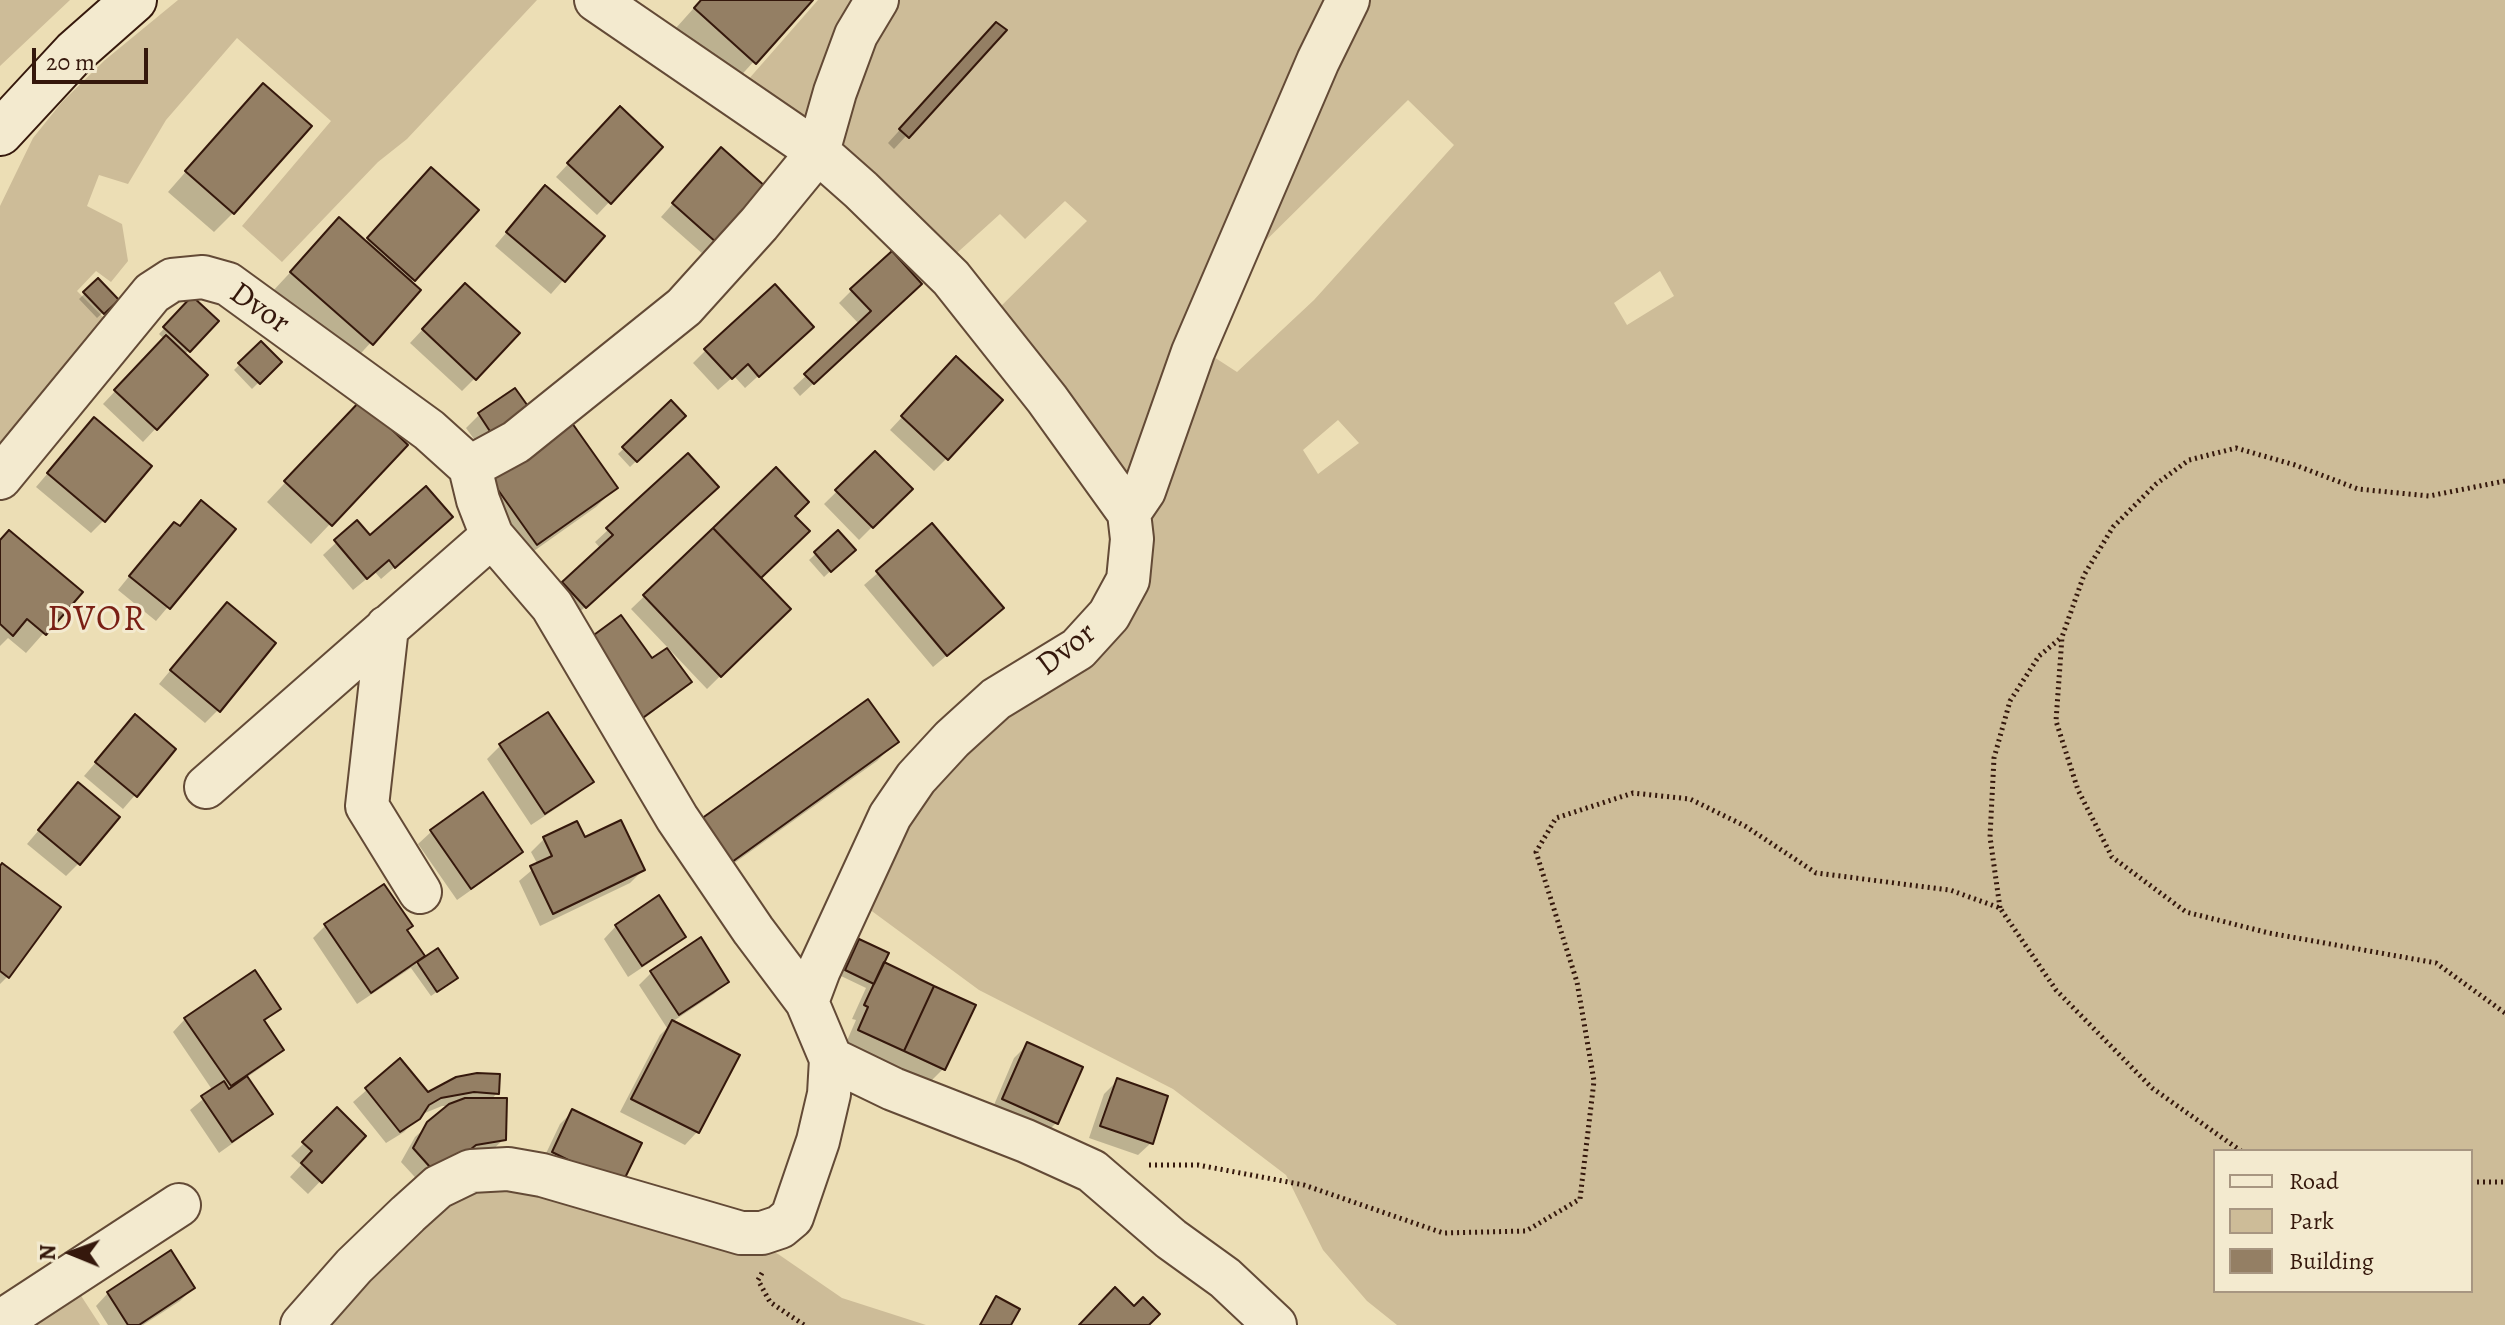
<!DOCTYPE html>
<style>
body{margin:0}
#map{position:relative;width:2505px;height:1325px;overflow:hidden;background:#ecdeb5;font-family:Alegreya,serif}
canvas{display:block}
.legend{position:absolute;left:2213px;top:1149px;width:260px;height:144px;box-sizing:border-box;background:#f3eacf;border:2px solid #a79681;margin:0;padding:10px 14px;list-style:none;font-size:24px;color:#35180c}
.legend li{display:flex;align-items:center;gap:16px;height:40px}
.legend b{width:40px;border:2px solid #a79681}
.north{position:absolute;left:32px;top:1213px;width:80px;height:80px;-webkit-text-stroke:6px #f3eacf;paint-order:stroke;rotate:271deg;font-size:22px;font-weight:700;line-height:32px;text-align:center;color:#35180c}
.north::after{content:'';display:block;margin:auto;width:28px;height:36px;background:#35180c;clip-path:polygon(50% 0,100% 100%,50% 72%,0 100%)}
.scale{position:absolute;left:32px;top:48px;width:116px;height:36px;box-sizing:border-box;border:4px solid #35180c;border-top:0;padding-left:10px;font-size:24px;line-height:28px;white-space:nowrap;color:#35180c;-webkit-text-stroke:6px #f3eacf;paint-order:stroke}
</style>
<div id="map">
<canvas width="2505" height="1325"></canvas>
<ul class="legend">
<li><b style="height:10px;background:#f3eacf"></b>Road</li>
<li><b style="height:22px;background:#cdbc98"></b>Park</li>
<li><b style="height:22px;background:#947f64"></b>Building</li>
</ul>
<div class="north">N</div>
<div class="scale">20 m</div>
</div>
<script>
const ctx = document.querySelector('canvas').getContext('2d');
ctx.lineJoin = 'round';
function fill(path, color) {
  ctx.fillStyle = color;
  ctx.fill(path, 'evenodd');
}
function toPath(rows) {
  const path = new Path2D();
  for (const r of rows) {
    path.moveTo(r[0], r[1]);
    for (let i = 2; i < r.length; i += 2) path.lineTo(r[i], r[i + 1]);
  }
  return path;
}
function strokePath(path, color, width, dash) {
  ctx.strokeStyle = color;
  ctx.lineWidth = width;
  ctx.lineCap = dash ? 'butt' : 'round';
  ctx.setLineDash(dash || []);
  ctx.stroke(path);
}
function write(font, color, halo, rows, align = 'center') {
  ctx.font = font + ' Alegreya,serif';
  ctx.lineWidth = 6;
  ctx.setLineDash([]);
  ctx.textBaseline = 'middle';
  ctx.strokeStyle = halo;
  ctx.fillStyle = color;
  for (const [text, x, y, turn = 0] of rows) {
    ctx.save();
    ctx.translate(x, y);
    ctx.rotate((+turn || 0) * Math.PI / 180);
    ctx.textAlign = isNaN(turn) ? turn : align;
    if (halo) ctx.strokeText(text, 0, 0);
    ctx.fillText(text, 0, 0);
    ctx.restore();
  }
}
fill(toPath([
 [0,0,70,0,0,66],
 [178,0,537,0,407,139,378,162,282,262,242,226,331,121,237,38,166,120,128,184,99,175,87,206,122,224,128,261,111,282,96,271,77,291,111,325,0,461,0,206,33,138,62,102,105,60],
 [818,0,864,0,823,103,804,121,740,89],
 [889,0,1341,0,1143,469,1115,472,994,313,1087,221,1065,201,1025,239,1000,214,948,261,846,158,840,126],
 [1359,0,2505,0,2505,1325,1397,1325,1367,1301,1323,1250,1286,1175,1173,1089,979,990,869,909,899,816,980,730,1053,676,1145,531,1203,350,1237,372,1314,300,1454,145,1408,100,1234,272],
 [1660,271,1674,296,1627,325,1614,303],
 [1338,420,1359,443,1318,474,1303,450],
 [2215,1151,2471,1151,2471,1291,2215,1291],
 [486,1178,750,1241,778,1254,842,1298,926,1325,316,1325,382,1245],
 [76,1288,100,1325,19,1325]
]), '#cdbc98');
fill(toPath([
 [701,0,810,0,735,82,676,28],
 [1004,30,894,149,888,143,984,37],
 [244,105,233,213,214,232,168,192],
 [607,122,661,147,597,215,556,177],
 [709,163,717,243,704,255,661,217],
 [418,182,476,210,410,283,418,291,352,363,272,292,339,220,365,243],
 [533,201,602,236,551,294,495,246],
 [98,281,116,300,97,318,79,299],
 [852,290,907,297,800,396,793,388,860,325,839,303],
 [452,298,475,378,462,391,410,343],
 [192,299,217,321,184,355,205,376,143,442,103,404,164,339,159,334],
 [798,340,745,388,734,376,718,390,693,363,706,350],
 [261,343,279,362,252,389,234,370],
 [944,372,947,458,934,471,890,430],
 [514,390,484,453,466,428,479,415],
 [671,403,683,416,630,467,618,454],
 [94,419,104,520,91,533,36,487],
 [342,422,405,445,311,544,267,502],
 [875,454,910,489,859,540,824,504],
 [688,456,703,499,572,619,550,596,601,549,595,542],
 [776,470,792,516,758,578,788,609,707,689,631,609],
 [492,482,615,488,596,507,517,563],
 [188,516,233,530,156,621,118,590,161,537,174,524,179,528],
 [357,523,370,538,437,530,381,579,375,572,353,590,323,555],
 [932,526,988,621,933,667,864,585],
 [838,533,853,550,824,577,809,560],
 [0,542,80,592,26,653,8,638,0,646],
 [215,617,218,710,205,723,159,684],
 [651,661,690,682,677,694,626,732],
 [548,715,591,782,578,794,531,825,487,759,500,746],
 [135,717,174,750,123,809,84,776],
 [896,742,877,761,712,879,683,839],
 [78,784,79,863,66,876,27,844],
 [482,795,521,852,508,864,457,900,418,844,431,832],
 [544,839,584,840,643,870,630,883,540,926,519,881,538,865,531,852],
 [0,868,7,977,0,984],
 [326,925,405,931,422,956,416,963,417,965,437,950,456,978,431,996,411,968,357,1004,313,938],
 [616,926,683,937,670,949,628,977,604,939],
 [860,941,882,963,973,1006,943,1069,930,1082,846,1043,856,1020,852,1019,866,988,841,976,854,947],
 [652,972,727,982,714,994,672,1022,697,1132,685,1145,620,1112,660,1035,667,1028,639,985],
 [278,1008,263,1023,281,1049,269,1062,246,1078,270,1114,257,1126,219,1153,190,1110,213,1091,173,1032,185,1019],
 [1027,1045,1056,1123,1043,1136,991,1112,1014,1058],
 [400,1061,427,1094,457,1079,497,1093,491,1100,504,1139,490,1152,424,1187,401,1162,415,1137,450,1106,442,1106,420,1115,404,1132,386,1143,353,1102],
 [1117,1081,1151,1143,1138,1155,1089,1138,1104,1094],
 [337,1110,364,1136,308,1194,290,1177,301,1165,291,1156],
 [573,1111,606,1198,540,1166,560,1124],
 [193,1288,180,1301,143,1325,108,1325,96,1306,108,1293]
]), '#0003');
const building = toPath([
 [701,0,813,0,756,64,694,8,701,0],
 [996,22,1007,30,909,138,899,129,996,22],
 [263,83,312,126,234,214,185,171,263,83],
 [620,106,663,147,611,204,567,163,620,106],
 [721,147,767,188,718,244,672,203,721,147],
 [431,167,479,210,415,281,367,238,431,167],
 [545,185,605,236,565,282,506,232,545,185],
 [339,217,421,290,373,345,290,272,339,217],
 [892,251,922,284,814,384,804,374,871,311,850,289,892,251],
 [98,278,119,300,104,314,83,292,98,278],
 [465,283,520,333,476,380,422,329,465,283],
 [775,284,814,327,759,377,748,364,732,379,704,349,775,284],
 [192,296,219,321,190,352,163,327,192,296],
 [166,335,208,375,157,430,114,390,166,335],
 [261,341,282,362,260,384,238,363,261,341],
 [956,356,1003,400,948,460,901,416,956,356],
 [515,388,535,416,497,442,478,413,515,388],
 [361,400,408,445,332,526,284,481,361,400],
 [671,400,686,416,637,462,622,447,671,400],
 [94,417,152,466,105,522,47,473,94,417],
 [572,423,618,488,537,545,491,480,572,423],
 [875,451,913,489,873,528,835,490,875,451],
 [688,453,719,487,586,608,562,582,613,535,606,528,688,453],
 [776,467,809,502,795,516,810,531,761,578,713,528,776,467],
 [426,486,453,517,395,568,389,560,367,579,334,540,357,520,370,535,426,486],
 [201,500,236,529,170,609,129,576,174,522,180,526,201,500],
 [932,523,1004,608,947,656,876,571,932,523],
 [713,528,791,609,721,677,643,595,713,528],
 [9,530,83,592,46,635,27,619,13,636,0,624,0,540,9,530],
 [838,530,856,550,831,572,814,552,838,530],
 [227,602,276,643,220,712,170,670,227,602],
 [621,615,652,658,667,648,692,682,640,720,583,643,621,615],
 [868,699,899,742,732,862,701,819,868,699],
 [548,712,594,782,545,814,499,744,548,712],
 [135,714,176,749,137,797,95,762,135,714],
 [78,782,120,817,80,865,38,830,78,782],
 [483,792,523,852,471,889,430,830,483,792],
 [621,820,645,870,553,914,530,866,552,856,543,837,577,821,585,837,621,820],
 [2,863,61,907,9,978,0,971,0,866,2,863],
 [384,884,413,926,407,930,425,956,371,993,324,924,384,884],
 [659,895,686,937,642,966,615,925,659,895],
 [701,937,729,982,679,1015,650,971,701,937],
 [859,939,889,953,874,984,845,970,859,939],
 [438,948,458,978,437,992,417,962,438,948],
 [884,962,934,986,904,1051,858,1030,868,1007,864,1005,884,962],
 [255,970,281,1009,264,1020,284,1050,231,1086,184,1018,255,970],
 [934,986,976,1005,945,1070,904,1051,934,986],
 [672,1020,740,1055,699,1133,631,1099,672,1020],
 [1027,1042,1083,1067,1058,1124,1002,1099,1027,1042],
 [400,1058,428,1092,456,1077,477,1073,500,1074,499,1094,474,1092,441,1098,429,1105,420,1119,400,1132,365,1088,400,1058],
 [247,1076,273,1114,232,1142,201,1096,224,1081,229,1089,247,1076],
 [1117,1078,1168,1096,1153,1144,1100,1126,1117,1078],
 [465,1098,507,1098,506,1140,476,1145,438,1176,413,1148,427,1122,449,1104,465,1098],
 [337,1107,366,1136,322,1183,301,1163,312,1151,302,1142,337,1107],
 [572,1109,642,1143,621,1186,552,1152,572,1109],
 [171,1250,195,1288,139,1325,128,1325,107,1292,171,1250],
 [1115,1287,1134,1306,1143,1297,1160,1314,1149,1325,1079,1325,1115,1287],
 [996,1296,1020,1309,1011,1325,980,1325,996,1296]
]);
fill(building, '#947f64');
strokePath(building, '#35180c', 2);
const street = toPath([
 [596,0,818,152,861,190,951,278,1047,399,1129,513,1132,539,1128,580,1109,615,1078,649,996,699,952,739,916,778,890,816,819,970,807,1002,831,1059,893,1089,1026,1141,1092,1171,1171,1239,1225,1278,1275,1325],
 [470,467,516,442,684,307,759,224,818,152,835,92,856,35,877,0],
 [0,478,152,293,172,280,203,277,228,284,429,430,470,467,478,500,492,536,552,606,677,818,753,930,807,1002],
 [1129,513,1144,491,1193,352,1318,61,1348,0],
 [387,627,367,806,420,892],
 [206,787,492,536],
 [0,1322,179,1205],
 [302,1325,354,1266,408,1214,438,1187,471,1171,508,1169,542,1175,741,1233,762,1233,780,1227,792,1217,818,1141,829,1094,831,1059]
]);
const secondary = toPath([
 [0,133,75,52,134,0]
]);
strokePath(street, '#634a36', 46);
strokePath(secondary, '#35180c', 48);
strokePath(toPath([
 [2505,481,2429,496,2358,489,2295,465,2236,448,2189,460,2156,484,2113,527,2084,575,2062,637,2056,721,2078,790,2112,857,2186,912,2269,933,2436,963,2505,1013],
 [2000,908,1990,837,1994,758,2010,701,2039,656,2062,637],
 [1149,1165,1198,1165,1304,1185,1443,1233,1526,1231,1580,1199,1594,1081,1577,982,1536,852,1556,818,1633,793,1690,799,1745,826,1816,873,1950,890,2000,908,2056,990,2152,1088,2241,1151],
 [2471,1182,2505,1182],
 [762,1273,758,1280,770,1302,804,1325]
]), '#35180c', 5, [2, 4]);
strokePath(street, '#f3eacf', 42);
strokePath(secondary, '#f3eacf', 44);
write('32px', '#35180c', '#f3eacf', [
 ["Dvor",259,309,35],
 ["Dvor",1067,650,-38]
]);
ctx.letterSpacing = '2px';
write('36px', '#7a1f14', '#f3eacf', [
 ["DVOR",97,621]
]);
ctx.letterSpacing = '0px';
</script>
